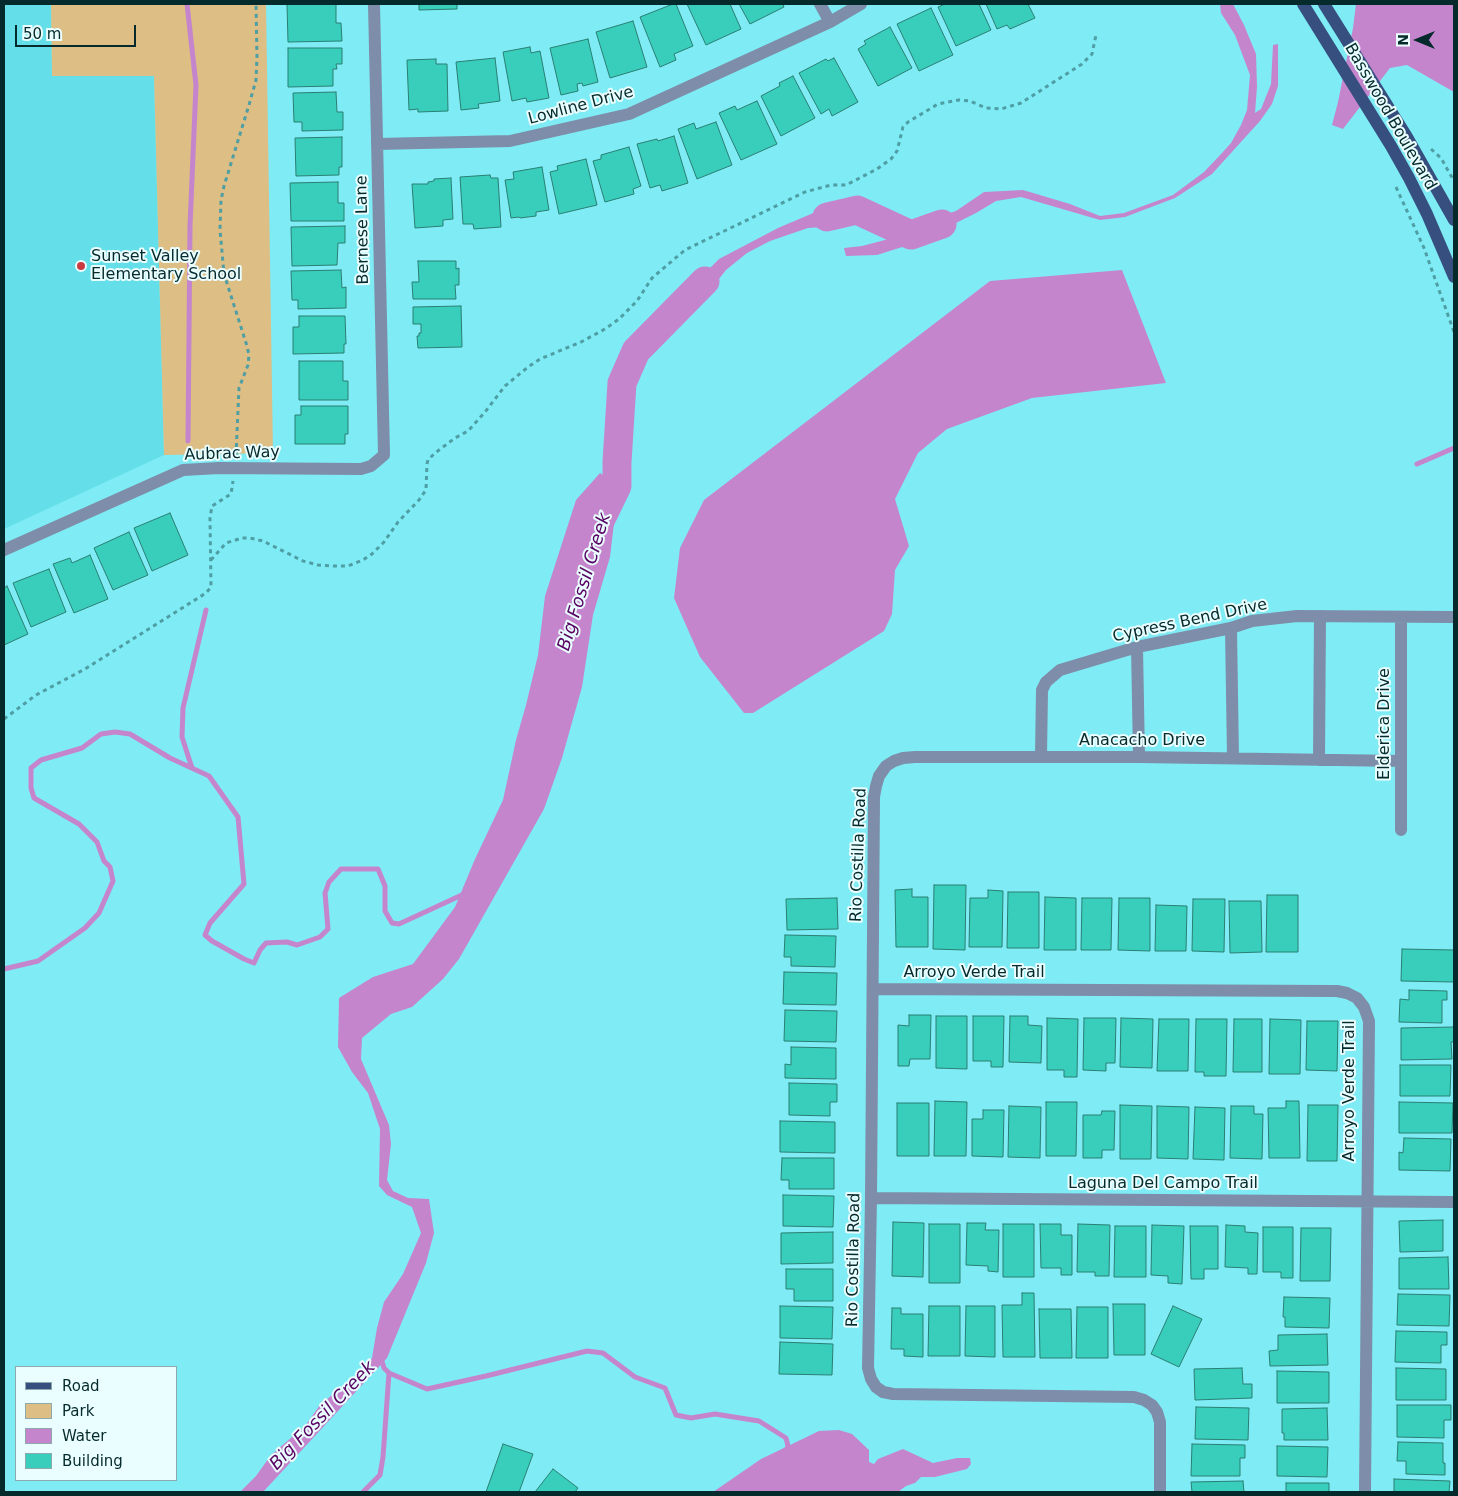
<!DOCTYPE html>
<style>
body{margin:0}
#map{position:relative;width:1458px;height:1496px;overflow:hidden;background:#7fecf5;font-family:"DejaVu Sans",sans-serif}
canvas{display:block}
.frame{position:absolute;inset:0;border:5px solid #052a2c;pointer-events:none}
.legend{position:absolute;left:15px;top:1366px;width:162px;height:115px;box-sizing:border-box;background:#eafdff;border:1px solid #8ea9ab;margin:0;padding:6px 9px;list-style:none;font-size:15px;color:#052a2c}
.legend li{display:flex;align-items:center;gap:10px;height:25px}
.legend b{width:25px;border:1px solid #8ea9ab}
.north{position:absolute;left:1393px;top:15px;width:50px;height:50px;-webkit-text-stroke:4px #eafdff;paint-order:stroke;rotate:270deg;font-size:14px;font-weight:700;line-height:20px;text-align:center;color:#052a2c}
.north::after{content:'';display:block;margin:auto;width:18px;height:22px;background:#052a2c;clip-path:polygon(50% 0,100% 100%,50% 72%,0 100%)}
.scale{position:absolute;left:15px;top:25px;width:121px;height:22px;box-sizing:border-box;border:2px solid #052a2c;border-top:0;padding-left:6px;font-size:15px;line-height:18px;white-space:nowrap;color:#052a2c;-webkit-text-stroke:4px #eafdff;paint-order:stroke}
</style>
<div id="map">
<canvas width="1458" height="1496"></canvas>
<div class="frame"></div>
<ul class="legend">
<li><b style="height:6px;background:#364f7f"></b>Road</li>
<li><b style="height:14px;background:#ddbe84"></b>Park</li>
<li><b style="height:14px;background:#c585cd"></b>Water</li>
<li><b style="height:14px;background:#39cebb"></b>Building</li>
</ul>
<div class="north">N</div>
<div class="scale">50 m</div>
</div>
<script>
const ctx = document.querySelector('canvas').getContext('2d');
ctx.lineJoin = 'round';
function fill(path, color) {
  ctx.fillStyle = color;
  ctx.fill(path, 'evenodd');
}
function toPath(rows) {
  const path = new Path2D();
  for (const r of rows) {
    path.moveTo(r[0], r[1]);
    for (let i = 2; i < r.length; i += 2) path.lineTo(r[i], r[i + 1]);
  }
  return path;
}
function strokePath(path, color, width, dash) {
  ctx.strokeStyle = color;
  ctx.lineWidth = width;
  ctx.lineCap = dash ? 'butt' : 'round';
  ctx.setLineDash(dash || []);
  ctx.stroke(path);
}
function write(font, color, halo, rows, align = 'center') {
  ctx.font = font + ' "DejaVu Sans",sans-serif';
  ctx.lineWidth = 4;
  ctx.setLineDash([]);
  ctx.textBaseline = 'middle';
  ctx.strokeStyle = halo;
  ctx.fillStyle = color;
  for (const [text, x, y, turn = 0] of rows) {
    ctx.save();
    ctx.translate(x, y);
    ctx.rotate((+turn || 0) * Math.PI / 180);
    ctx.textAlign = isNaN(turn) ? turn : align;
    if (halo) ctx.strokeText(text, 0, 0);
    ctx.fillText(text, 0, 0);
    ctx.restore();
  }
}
fill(toPath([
 [4,4,51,4,52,76,154,75,164,455,4,529]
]), '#64dfe9');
fill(toPath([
 [51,4,266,4,273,453,164,455,154,76,52,76]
]), '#ddbe84');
fill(toPath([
 [1220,4,1233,4,1244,25,1256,54,1257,87,1255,113,1261,109,1271,84,1273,45,1278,44,1278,86,1272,104,1260,121,1212,174,1175,198,1125,217,1100,220,1021,197,996,201,976,213,918,242,877,255,846,256,844,248,862,246,900,236,929,220,956,211,984,192,1023,190,1070,204,1100,216,1124,213,1173,195,1204,172,1222,153,1231,143,1241,125,1247,110,1250,75,1235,35,1221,13],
 [1356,4,1454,4,1454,92,1407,65,1390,68,1343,129,1332,125,1338,102,1353,28],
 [859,202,873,210,842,226,808,228,770,241,747,253,726,270,711,289,695,302,678,310,677,301,719,259,778,228,818,211],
 [1122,270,1166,383,1032,398,947,429,918,453,895,499,909,546,895,570,892,614,884,631,753,713,744,713,700,657,674,598,680,548,704,500,990,281],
 [600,473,609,479,615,515,610,557,593,615,582,687,562,758,544,809,459,959,443,979,412,1007,391,1014,362,1038,361,1059,389,1125,391,1144,387,1180,393,1191,408,1198,429,1199,434,1233,426,1263,387,1358,263,1492,240,1492,256,1476,271,1455,305,1426,320,1405,332,1395,350,1385,361,1375,372,1358,377,1328,384,1302,403,1274,421,1233,412,1207,387,1195,379,1186,380,1129,368,1093,352,1072,338,1047,339,998,373,977,413,964,455,907,475,859,503,800,516,740,526,705,538,655,545,596,576,500],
 [839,1430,852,1434,869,1450,869,1462,874,1464,878,1459,903,1449,933,1463,957,1458,970,1458,971,1464,967,1469,935,1477,921,1477,915,1483,906,1486,898,1492,713,1492,761,1459,819,1431]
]), '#c585cd');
strokePath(toPath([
 [187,4,196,85,190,226,188,441],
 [1417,464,1454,448],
 [192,768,182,737,183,708,206,610],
 [4,969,38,961,85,928,99,913,113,881,110,867,104,861,97,842,79,824,34,798,31,788,31,768,41,760,82,748,101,734,115,732,130,734,170,758,209,776,238,817,244,884,210,923,205,935,212,941,244,959,254,963,260,950,266,943,287,942,297,945,320,937,328,929,325,893,329,882,341,869,378,869,385,886,385,911,392,923,399,924,464,894],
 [389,1373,427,1389,486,1376,587,1351,603,1353,635,1377,665,1388,676,1415,691,1418,715,1414,759,1421,786,1438,788,1446,786,1451],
 [363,1492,380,1475,383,1457,389,1373,384,1368,381,1358]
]), '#c585cd', 5);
strokePath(toPath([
 [827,217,857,210,911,235,942,224],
 [596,533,599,523,617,486,617,462,622,383,636,351,705,281]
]), '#c585cd', 29);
const building = toPath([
 [287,4,336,4,336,23,341,23,342,41,288,42,287,4],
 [419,4,457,4,457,9,419,10,419,4],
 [673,4,676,4,693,46,674,54,676,60,660,67,640,17,673,4],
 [687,4,730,4,741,29,706,45,687,4],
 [739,4,783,4,784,7,750,24,739,4],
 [945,4,979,4,991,30,956,46,938,7,945,4],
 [986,4,1028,4,1035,18,1010,29,1007,25,997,29,986,4],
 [931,8,953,55,919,71,897,24,931,8],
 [633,21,647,67,610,78,596,32,633,21],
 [890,27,912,68,878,86,858,49,866,44,864,41,890,27],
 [588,39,598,82,583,86,582,83,577,84,578,91,561,95,550,48,588,39],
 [530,47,531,53,540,51,549,98,527,102,526,98,512,101,503,52,530,47],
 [288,48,342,48,342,64,336,64,337,69,333,69,333,86,288,87,288,48],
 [495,58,500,101,478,104,479,108,461,110,456,62,495,58],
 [834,58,858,102,832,116,829,109,821,114,799,73,826,59,828,61,834,58],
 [436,59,436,64,447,64,448,111,418,112,418,109,409,110,407,60,436,59],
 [793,76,815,118,781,136,761,96,780,86,779,83,793,76],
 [336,92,337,112,343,112,343,130,302,131,302,122,294,122,293,93,336,92],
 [757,101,777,144,741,160,719,113,735,106,737,110,757,101],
 [716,122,732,165,697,179,678,129,694,123,696,129,716,122],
 [674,136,688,183,662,191,660,185,650,188,637,144,657,139,658,141,674,136],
 [342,137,342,167,339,167,339,175,296,176,295,138,342,137],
 [629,147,641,186,633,189,634,194,605,202,593,161,601,159,601,155,629,147],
 [586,159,597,205,559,214,550,172,558,170,557,166,586,159],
 [542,167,549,210,536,212,536,216,520,218,519,217,511,218,505,180,514,179,513,172,542,167],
 [490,175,491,178,498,178,501,227,474,229,473,224,463,224,460,177,490,175],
 [451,178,453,219,443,220,443,226,415,228,412,184,428,184,428,182,434,181,434,179,451,178],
 [338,182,338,203,344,203,344,221,291,221,290,183,338,182],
 [345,226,345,243,338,243,337,265,292,266,291,227,345,226],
 [418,261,456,261,456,269,459,268,459,285,455,285,456,299,413,299,412,282,419,282,418,261],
 [341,270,342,288,346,287,346,308,298,309,298,300,292,300,291,271,341,270],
 [461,306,462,347,418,348,417,336,419,336,419,333,421,333,421,324,413,324,413,307,461,306],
 [299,316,345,316,346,344,344,344,344,353,293,354,293,327,299,327,299,316],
 [299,361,343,361,343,381,348,381,348,400,299,400,299,361],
 [301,406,348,406,348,434,345,434,345,444,295,444,295,415,301,415,301,406],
 [170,513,188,555,152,571,134,528,170,513],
 [129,532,148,575,113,590,94,548,129,532],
 [90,555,108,599,74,613,53,564,70,558,72,563,90,555],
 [49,569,66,612,31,627,13,583,49,569],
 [7,586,28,634,4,645,4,588,7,586],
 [934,885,966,885,965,950,933,949,934,885],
 [912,889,912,897,928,897,928,947,896,947,895,890,912,889],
 [988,890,1003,891,1002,947,969,947,970,898,988,898,988,890],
 [1008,892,1039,892,1039,948,1007,948,1008,892],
 [1267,895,1298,895,1298,952,1266,952,1267,895],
 [1045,897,1076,898,1076,950,1044,950,1045,897],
 [837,898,838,929,787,930,786,899,837,898],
 [1082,898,1112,898,1111,950,1081,950,1082,898],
 [1119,898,1150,898,1150,951,1118,950,1119,898],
 [1193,899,1225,899,1224,952,1192,951,1193,899],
 [1229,901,1261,901,1262,952,1230,953,1229,901],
 [1156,905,1187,906,1186,951,1155,951,1156,905],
 [785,935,836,936,835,967,791,966,791,957,784,957,785,935],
 [1402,949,1454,950,1454,982,1401,981,1402,949],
 [784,972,837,973,836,1005,783,1004,784,972],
 [1409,990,1447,991,1447,1000,1442,1000,1442,1023,1399,1022,1400,999,1409,1000,1409,990],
 [785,1010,837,1011,836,1042,784,1041,785,1010],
 [909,1015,931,1015,930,1059,910,1059,909,1066,898,1066,898,1025,909,1026,909,1015],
 [936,1016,967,1016,967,1069,936,1068,936,1016],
 [973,1016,1004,1016,1003,1067,991,1067,991,1061,973,1061,973,1016],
 [1010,1016,1028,1016,1028,1025,1042,1026,1041,1063,1009,1062,1010,1016],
 [1047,1018,1078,1019,1077,1077,1064,1077,1064,1070,1047,1070,1047,1018],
 [1084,1018,1116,1018,1115,1063,1106,1063,1106,1071,1083,1070,1084,1018],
 [1121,1018,1153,1019,1152,1068,1120,1067,1121,1018],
 [1159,1019,1189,1019,1188,1071,1157,1071,1159,1019],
 [1196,1019,1227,1019,1226,1076,1204,1076,1204,1072,1195,1072,1196,1019],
 [1234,1019,1262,1019,1262,1072,1233,1072,1234,1019],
 [1270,1019,1301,1020,1300,1074,1269,1074,1270,1019],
 [1307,1021,1338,1021,1337,1071,1306,1070,1307,1021],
 [1454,1027,1454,1042,1451,1042,1452,1059,1401,1060,1401,1028,1454,1027],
 [791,1047,836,1048,836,1079,785,1078,785,1064,791,1065,791,1047],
 [1400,1065,1451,1065,1450,1096,1400,1096,1400,1065],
 [789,1083,837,1084,837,1102,830,1102,830,1116,789,1115,789,1083],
 [935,1101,967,1102,966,1156,934,1156,935,1101],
 [1286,1101,1299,1101,1300,1158,1269,1158,1268,1108,1286,1108,1286,1101],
 [1046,1102,1077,1102,1076,1156,1046,1156,1046,1102],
 [1399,1102,1453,1103,1452,1133,1399,1133,1399,1102],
 [897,1103,929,1103,929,1156,897,1156,897,1103],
 [1120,1105,1152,1106,1151,1159,1120,1159,1120,1105],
 [1308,1105,1338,1105,1337,1161,1307,1161,1308,1105],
 [1009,1106,1041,1107,1040,1158,1008,1157,1009,1106],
 [1157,1106,1189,1107,1188,1159,1157,1158,1157,1106],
 [1231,1106,1254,1106,1254,1114,1263,1114,1262,1159,1230,1158,1231,1106],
 [1195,1107,1225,1108,1224,1160,1193,1159,1195,1107],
 [983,1110,1004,1110,1003,1157,972,1156,972,1119,983,1119,983,1110],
 [1102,1111,1115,1111,1114,1150,1102,1150,1102,1158,1083,1158,1083,1115,1101,1115,1102,1111],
 [780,1121,835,1122,835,1153,780,1152,780,1121],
 [1404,1138,1451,1139,1450,1171,1399,1170,1399,1152,1403,1153,1404,1138],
 [782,1158,834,1158,834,1189,789,1189,789,1180,781,1180,782,1158],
 [783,1195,834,1196,833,1227,783,1226,783,1195],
 [1443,1220,1443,1251,1400,1252,1399,1221,1443,1220],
 [893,1222,924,1223,923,1277,892,1276,893,1222],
 [967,1223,986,1223,985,1230,999,1230,998,1272,988,1271,988,1266,966,1265,967,1223],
 [929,1224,960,1224,960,1283,929,1283,929,1224],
 [1003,1224,1034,1224,1034,1277,1003,1277,1003,1224],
 [1040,1224,1061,1224,1061,1235,1072,1235,1072,1275,1061,1275,1061,1268,1041,1268,1040,1224],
 [1078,1224,1110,1225,1109,1276,1095,1276,1095,1272,1077,1272,1078,1224],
 [1152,1225,1184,1226,1182,1284,1168,1283,1168,1276,1151,1275,1152,1225],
 [1226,1225,1245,1226,1245,1232,1258,1233,1257,1274,1248,1274,1248,1268,1225,1267,1226,1225],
 [1115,1226,1146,1226,1146,1277,1114,1277,1115,1226],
 [1190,1226,1218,1226,1218,1269,1204,1269,1204,1279,1191,1279,1190,1226],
 [1263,1227,1293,1227,1293,1278,1281,1278,1281,1272,1263,1272,1263,1227],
 [1301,1228,1331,1228,1330,1281,1300,1281,1301,1228],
 [833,1232,833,1263,781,1264,781,1233,833,1232],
 [1448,1257,1449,1289,1399,1289,1399,1258,1448,1257],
 [786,1269,833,1269,833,1301,794,1301,794,1289,786,1289,786,1269],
 [1022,1293,1034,1293,1035,1357,1003,1357,1002,1305,1022,1305,1022,1293],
 [1398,1294,1450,1295,1449,1326,1397,1325,1398,1294],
 [1284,1297,1330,1298,1329,1328,1285,1327,1285,1317,1283,1317,1284,1297],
 [1113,1304,1145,1304,1145,1355,1114,1355,1113,1304],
 [780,1306,833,1307,832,1339,780,1338,780,1306],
 [929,1306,960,1306,960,1356,928,1356,929,1306],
 [966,1306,995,1306,995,1357,965,1356,966,1306],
 [1173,1306,1202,1319,1179,1367,1151,1354,1173,1306],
 [1077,1307,1108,1307,1108,1358,1076,1358,1077,1307],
 [892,1308,901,1308,901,1314,923,1314,923,1357,904,1356,904,1349,891,1349,892,1308],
 [1039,1309,1071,1309,1072,1358,1040,1358,1039,1309],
 [1396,1331,1447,1332,1447,1345,1441,1345,1441,1363,1395,1362,1396,1331],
 [1327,1334,1328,1365,1270,1366,1269,1351,1278,1350,1278,1335,1327,1334],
 [780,1342,833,1344,832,1375,779,1374,780,1342],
 [1242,1368,1243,1384,1252,1384,1252,1398,1195,1400,1194,1369,1242,1368],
 [1396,1368,1446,1369,1446,1400,1396,1400,1396,1368],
 [1277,1371,1329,1372,1329,1403,1277,1403,1277,1371],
 [1397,1405,1451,1405,1451,1420,1444,1420,1444,1438,1397,1437,1397,1405],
 [1196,1407,1249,1408,1248,1440,1195,1439,1196,1407],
 [1327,1408,1328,1440,1284,1440,1284,1433,1282,1433,1282,1409,1327,1408],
 [1398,1442,1443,1443,1443,1463,1445,1463,1445,1475,1406,1474,1406,1461,1397,1461,1398,1442],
 [503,1444,533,1454,519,1492,486,1492,503,1444],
 [1192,1444,1245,1445,1245,1458,1240,1458,1240,1476,1191,1476,1192,1444],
 [1277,1446,1328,1447,1327,1477,1277,1476,1277,1446],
 [553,1469,578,1488,575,1492,535,1492,553,1469],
 [1394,1479,1450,1481,1449,1492,1394,1492,1394,1479],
 [1243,1481,1244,1492,1192,1492,1191,1482,1243,1481],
 [1286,1483,1329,1483,1329,1492,1286,1492,1286,1483]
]);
fill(building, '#39cebb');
strokePath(building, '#2a7e72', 1);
strokePath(toPath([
 [1431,149,1441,158,1454,181],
 [1396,187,1424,248,1454,332],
 [236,455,239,388,248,365,249,355,247,346,224,274,220,230,221,200,224,186,249,105,256,80,257,57,256,4],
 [211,560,226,543,242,538,250,538,263,541,303,561,318,565,335,566,348,566,363,560,372,554,384,542,398,522,419,500,426,490,427,464,428,460,435,453,455,438,468,431,485,412,505,386,528,367,540,359,581,342,605,329,619,319,637,301,652,278,685,250,805,192,831,185,846,185,877,169,891,159,897,151,903,127,908,122,938,104,959,100,970,101,986,108,1001,109,1021,103,1082,64,1092,54,1096,35],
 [4,719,36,695,85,669,206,593,211,587,210,518,212,506,231,494,233,481]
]), '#4e9ea4', 3, [4, 4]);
strokePath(toPath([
 [820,4,830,22],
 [377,144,510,141,629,114,830,22,861,4],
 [4,550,183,470,219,468,361,469,371,466,384,455,374,4],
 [1401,617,1401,830],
 [1231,628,1233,758],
 [1137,647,1139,757],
 [1041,757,1042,690,1046,682,1060,670,1137,647,1231,628,1252,621,1297,616,1454,617],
 [1319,760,1320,616],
 [873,989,1337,991,1347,993,1357,998,1364,1007,1369,1021,1365,1492],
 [871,1198,1454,1202],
 [1160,1492,1160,1422,1157,1412,1152,1405,1144,1400,1134,1397,893,1394,883,1392,876,1387,871,1379,868,1368,871,1198,874,797,876,786,879,776,886,766,894,761,903,758,915,757,1139,757,1401,761]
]), '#7e8da9', 12);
strokePath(toPath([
 [1303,4,1391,146,1409,178,1427,214,1454,277],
 [1324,4,1407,137,1454,220]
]), '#364f7f', 12);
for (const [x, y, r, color] of [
 [81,266,5,"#ca3a41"]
]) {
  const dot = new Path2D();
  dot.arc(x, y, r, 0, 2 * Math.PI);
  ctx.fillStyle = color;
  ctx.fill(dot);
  strokePath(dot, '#eafdff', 2);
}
write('16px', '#052a2c', '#eafdff', [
 ["Lowline Drive",581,106,-15],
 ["Basswood Boulevard",1390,117,60],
 ["Bernese Lane",363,230,-91],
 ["Aubrac Way",232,454,-2],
 ["Cypress Bend Drive",1190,621,-12],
 ["Elderica Drive",1385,724,-90],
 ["Anacacho Drive",1142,741],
 ["Rio Costilla Road",859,855,-88],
 ["Arroyo Verde Trail",974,973],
 ["Arroyo Verde Trail",1350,1091,-90],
 ["Laguna Del Campo Trail",1163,1184],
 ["Rio Costilla Road",854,1260,-89]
]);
write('16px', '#052a2c', '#eafdff', [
 ["Sunset Valley",91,257],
 ["Elementary School",91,275]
], 'left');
write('italic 18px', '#580262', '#eafdff', [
 ["Big Fossil Creek",585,582,-73],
 ["Big Fossil Creek",323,1416,-46]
]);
</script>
